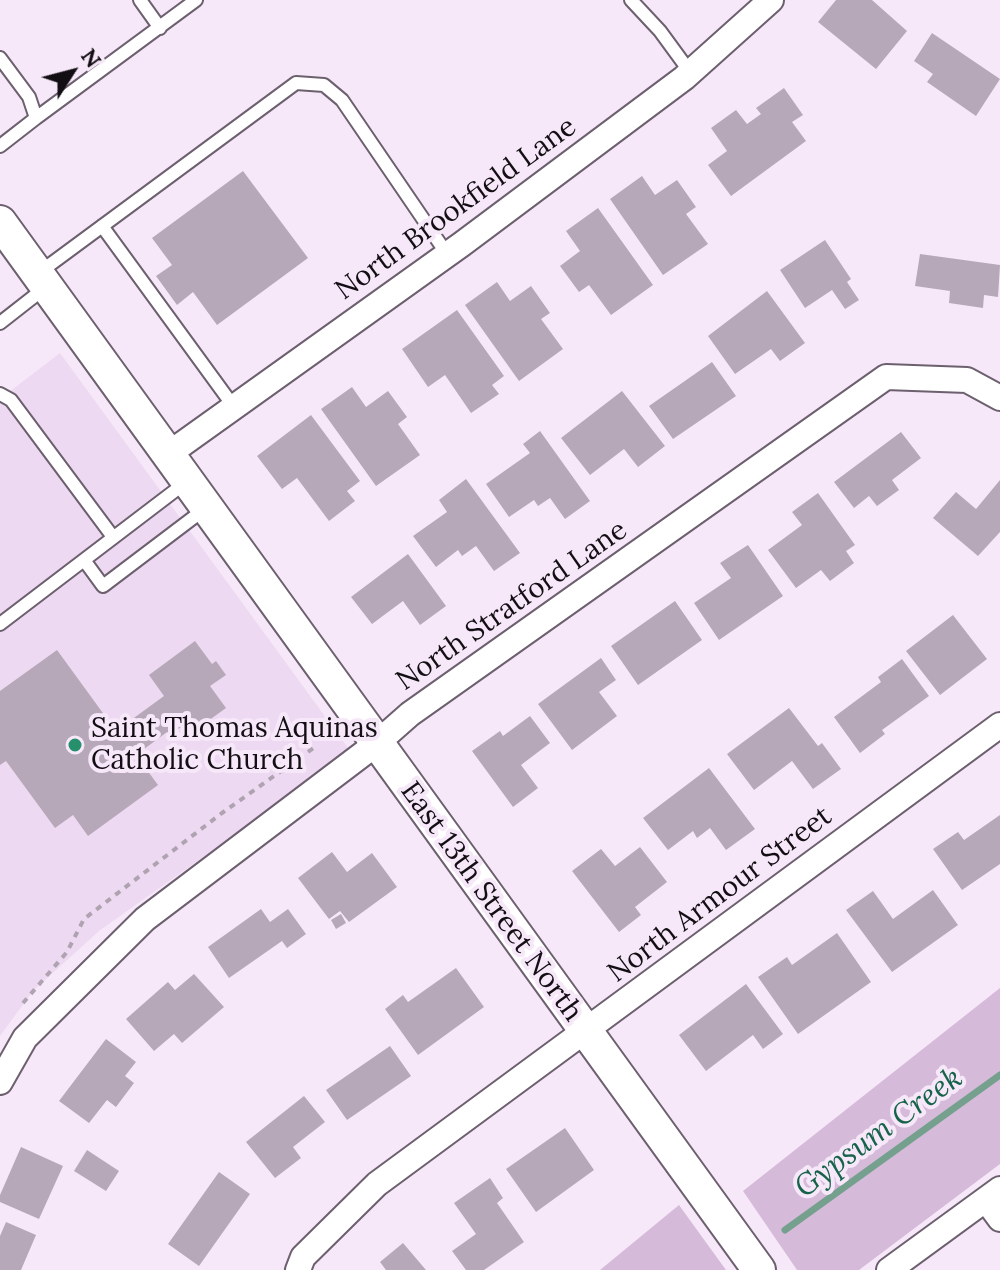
<!DOCTYPE html>
<style>
body{margin:0}
#map{position:relative;width:1000px;height:1270px;overflow:hidden;background:#f7e8f9;font-family:Lora,serif}
canvas{display:block}
.north{position:absolute;left:32px;top:32px;width:80px;height:80px;-webkit-text-stroke:6px #f7e8f9;paint-order:stroke;rotate:54deg;font-size:22px;font-weight:700;line-height:32px;text-align:center;color:#130e14}
.north::after{content:'';display:block;margin:auto;width:28px;height:36px;background:#130e14;clip-path:polygon(50% 0,100% 100%,50% 72%,0 100%)}
</style>
<div id="map">
<canvas width="1000" height="1270"></canvas>
<div class="north">N</div>
</div>
<script>
const ctx = document.querySelector('canvas').getContext('2d');
ctx.lineJoin = 'round';
function fill(path, color) {
  ctx.fillStyle = color;
  ctx.fill(path, 'evenodd');
}
function toPath(rows) {
  const path = new Path2D();
  for (const r of rows) {
    path.moveTo(r[0], r[1]);
    for (let i = 2; i < r.length; i += 2) path.lineTo(r[i], r[i + 1]);
  }
  return path;
}
function strokePath(path, color, width, dash) {
  ctx.strokeStyle = color;
  ctx.lineWidth = width;
  ctx.lineCap = dash ? 'butt' : 'round';
  ctx.setLineDash(dash || []);
  ctx.stroke(path);
}
function write(font, color, halo, rows, align = 'center') {
  ctx.font = font + ' Lora,serif';
  ctx.lineWidth = 8;
  ctx.setLineDash([]);
  ctx.textBaseline = 'middle';
  ctx.strokeStyle = halo;
  ctx.fillStyle = color;
  for (const [text, x, y, turn = 0] of rows) {
    ctx.save();
    ctx.translate(x, y);
    ctx.rotate((+turn || 0) * Math.PI / 180);
    ctx.textAlign = isNaN(turn) ? turn : align;
    if (halo) ctx.strokeText(text, 0, 0);
    ctx.fillText(text, 0, 0);
    ctx.restore();
  }
}
fill(toPath([
 [60,353,351,752,99,931,33,991,0,1036,0,399]
]), '#edd9f1');
fill(toPath([
 [1000,988,1000,1164,859,1270,797,1270,743,1191],
 [679,1205,726,1270,600,1270]
]), '#d5bbd9');
strokePath(toPath([
 [785,1230,1000,1075]
]), '#75a08d', 7);
fill(toPath([
 [836,0,872,0,907,31,876,69,818,22],
 [932,33,1000,79,976,116,927,82,933,74,914,61],
 [784,88,803,115,792,122,806,141,731,196,708,165,727,151,711,128,736,110,747,124,761,114,756,108],
 [243,171,308,258,217,325,193,292,177,305,156,276,172,265,152,238],
 [642,176,655,195,677,180,696,207,686,214,708,244,663,275,610,199],
 [598,208,653,285,611,315,589,285,579,292,560,266,580,251,566,231],
 [825,240,851,279,847,282,859,300,845,309,832,290,805,308,780,270],
 [920,254,1000,265,998,297,984,295,983,308,949,303,950,291,915,286],
 [497,282,510,301,531,286,550,313,541,319,563,349,519,381,465,305],
 [767,291,805,343,780,361,771,349,735,374,708,336],
 [457,310,504,376,492,385,499,394,471,413,445,375,428,387,402,349],
 [712,362,736,396,673,439,649,406],
 [352,387,366,407,388,391,407,417,398,424,420,455,376,486,321,409],
 [622,391,665,446,638,467,624,449,590,475,561,438],
 [311,415,360,481,347,491,355,501,329,521,297,478,282,489,257,456],
 [540,431,590,501,565,519,550,498,538,506,534,500,509,517,486,484,530,453,523,444],
 [901,432,921,458,892,480,899,490,877,506,869,496,854,508,834,482],
 [466,479,520,553,494,571,476,546,462,556,458,550,436,567,413,536,447,512,439,500],
 [1000,480,1000,532,978,556,933,518,956,492,976,509],
 [818,493,855,545,846,551,854,563,830,581,821,570,796,588,768,550,802,525,792,512],
 [748,545,783,596,719,640,694,603,731,578,720,563],
 [408,554,446,606,420,625,403,601,372,624,351,597],
 [675,601,702,640,638,685,611,646],
 [953,615,987,659,940,695,906,651],
 [195,641,212,664,216,661,226,675,210,686,226,708,194,731,185,719,182,722,184,725,170,735,167,732,136,755,158,785,88,836,73,815,55,828,6,761,0,765,0,691,57,650,116,731,164,696,149,675],
 [601,658,616,680,599,692,617,716,572,750,538,704],
 [902,659,929,696,882,730,885,734,860,753,834,717,881,682,878,677],
 [789,708,818,746,822,743,841,769,813,789,792,761,754,790,727,754],
 [530,716,550,743,521,765,538,788,513,807,472,751,500,731,503,736],
 [709,768,755,829,726,850,710,828,697,838,693,831,668,850,643,818],
 [1000,815,1000,864,962,890,933,849,958,832,964,840],
 [640,847,667,882,635,907,641,915,619,932,572,871,601,849,615,866],
 [332,852,347,872,372,853,397,887,349,922,340,911,329,919,298,878],
 [933,890,958,925,892,972,846,910,873,891,893,919],
 [261,909,270,922,288,909,306,934,287,948,282,941,229,978,208,947],
 [341,914,346,923,336,929,331,920],
 [837,933,871,982,798,1034,758,977,787,957,792,965],
 [456,968,484,1007,418,1055,385,1009,403,995,408,1002],
 [194,974,224,1007,182,1043,174,1034,154,1051,126,1019,168,982,175,990],
 [746,984,783,1034,763,1049,753,1035,706,1071,679,1035],
 [106,1039,136,1062,125,1076,134,1083,116,1107,107,1100,89,1123,59,1101],
 [390,1046,411,1076,347,1120,326,1090],
 [304,1096,325,1122,293,1147,301,1158,275,1178,246,1142],
 [565,1128,594,1170,536,1212,506,1169],
 [21,1147,63,1166,39,1219,0,1202,0,1195],
 [87,1150,119,1171,106,1191,74,1171],
 [219,1172,250,1194,199,1266,168,1244],
 [490,1178,503,1198,497,1203,524,1242,484,1270,466,1270,452,1251,476,1234,454,1203],
 [6,1222,36,1235,21,1270,0,1270,0,1236],
 [403,1243,426,1270,386,1270,380,1262]
]), '#b7a8b9');
const lane = toPath([
 [140,0,160,28],
 [631,0,660,31,690,72],
 [0,58,29,97,36,118,0,146],
 [36,118,196,0],
 [102,226,234,407],
 [40,272,296,83,324,85,342,100,447,254],
 [0,323,46,287],
 [0,394,11,400,113,537],
 [84,560,103,586,206,508],
 [0,624,185,483]
]);
const street = toPath([
 [167,455,462,244,684,78,771,0],
 [0,1082,25,1038,145,919,376,744,410,714,886,377,967,380,1000,398],
 [986,1200,1000,1219],
 [298,1270,303,1257,377,1184,1000,725],
 [889,1270,1000,1189]
]);
const secondary = toPath([
 [0,222,759,1270]
]);
strokePath(lane, '#6c5f6e', 16);
strokePath(street, '#6c5f6e', 28);
strokePath(secondary, '#6c5f6e', 36);
strokePath(toPath([
 [23,1003,67,952,84,919,222,813,315,747]
]), '#afa3b1', 4, [6, 6]);
strokePath(lane, '#fff', 12);
strokePath(street, '#fff', 24);
strokePath(secondary, '#fff', 32);
for (const [x, y, r, color] of [
 [75,745,8,"#268f6c"]
]) {
  const dot = new Path2D();
  dot.arc(x, y, r, 0, 2 * Math.PI);
  ctx.fillStyle = color;
  ctx.fill(dot);
  strokePath(dot, '#f7e8f9', 3);
}
write('28px', '#130e14', '#f7e8f9', [
 ["North Brookfield Lane",456,209,-36],
 ["North Stratford Lane",512,606,-35],
 ["North Armour Street",720,895,-37],
 ["East 13th Street North",491,902,54]
]);
write('28px', '#130e14', '#f7e8f9', [
 ["Saint Thomas Aquinas",91,729],
 ["Catholic Church",91,761]
], 'left');
write('italic 30px', '#16634a', '#f7e8f9', [
 ["Gypsum Creek",879,1133,-36]
]);
</script>
